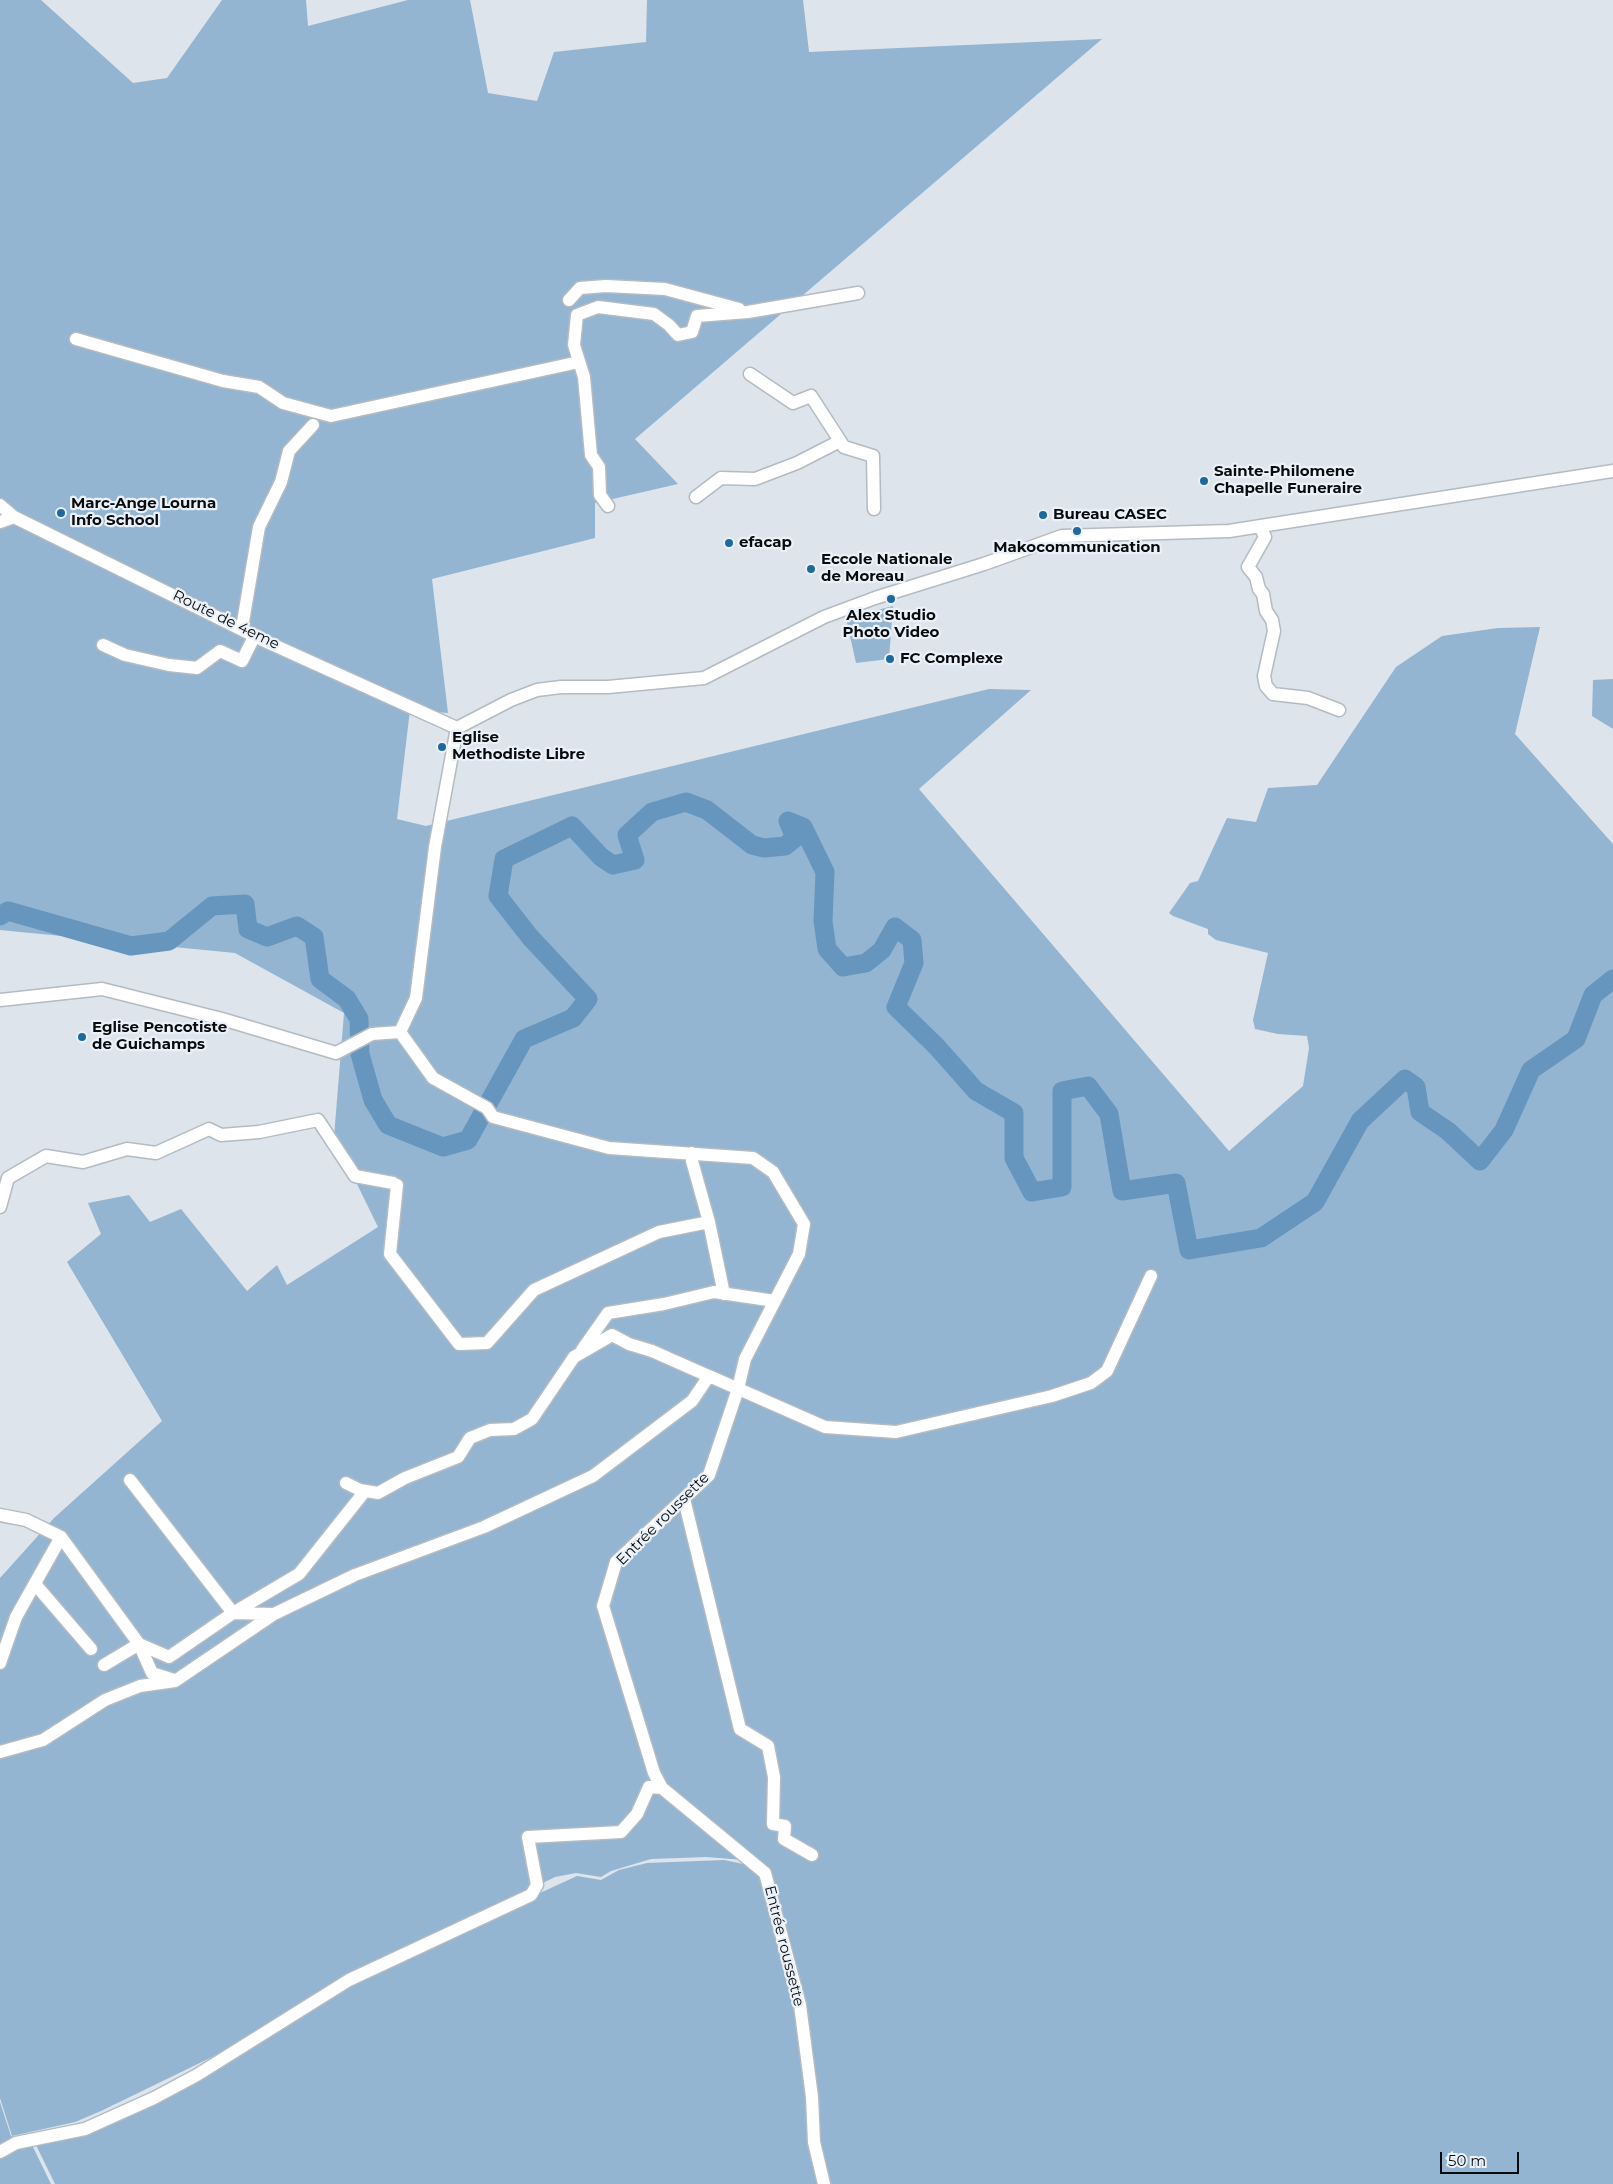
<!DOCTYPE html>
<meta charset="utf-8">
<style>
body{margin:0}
#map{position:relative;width:1613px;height:2184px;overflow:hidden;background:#dde4eb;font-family:Montserrat,sans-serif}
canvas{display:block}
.scale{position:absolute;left:1440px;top:2152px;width:79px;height:22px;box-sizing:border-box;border:2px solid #090c0e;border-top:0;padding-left:6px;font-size:15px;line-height:18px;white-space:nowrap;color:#090c0e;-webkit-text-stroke:4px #eaf1f8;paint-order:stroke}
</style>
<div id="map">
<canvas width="1613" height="2184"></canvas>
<div class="scale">50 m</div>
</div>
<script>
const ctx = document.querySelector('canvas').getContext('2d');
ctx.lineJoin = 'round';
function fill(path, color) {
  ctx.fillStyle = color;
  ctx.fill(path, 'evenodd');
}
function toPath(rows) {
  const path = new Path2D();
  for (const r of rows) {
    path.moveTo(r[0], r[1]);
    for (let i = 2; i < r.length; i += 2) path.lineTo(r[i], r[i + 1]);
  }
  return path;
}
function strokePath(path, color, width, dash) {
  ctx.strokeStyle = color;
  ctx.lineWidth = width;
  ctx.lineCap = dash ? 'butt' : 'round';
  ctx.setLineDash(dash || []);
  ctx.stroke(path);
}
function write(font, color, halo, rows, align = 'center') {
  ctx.font = font + ' Montserrat,sans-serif';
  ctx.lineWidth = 4.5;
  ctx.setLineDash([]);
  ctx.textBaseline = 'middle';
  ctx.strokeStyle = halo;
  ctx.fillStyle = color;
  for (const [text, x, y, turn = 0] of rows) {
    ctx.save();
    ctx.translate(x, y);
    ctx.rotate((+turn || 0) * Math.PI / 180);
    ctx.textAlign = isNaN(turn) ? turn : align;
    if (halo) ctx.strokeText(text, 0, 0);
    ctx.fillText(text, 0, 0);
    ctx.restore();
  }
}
fill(toPath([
 [0,0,41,0,133,83,167,78,222,0,306,0,308,26,408,0,470,0,488,93,537,101,554,52,646,42,647,0,803,0,809,52,1102,39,635,439,678,484,595,503,595,538,432,579,448,713,410,710,397,819,426,826,989,689,1031,690,919,789,1229,1151,1303,1086,1309,1048,1307,1036,1278,1034,1255,1029,1253,1020,1268,953,1216,940,1208,934,1208,929,1173,916,1169,913,1190,883,1198,881,1227,818,1256,822,1268,788,1317,785,1396,667,1442,636,1498,628,1540,627,1515,734,1613,844,1613,2184,55,2184,35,2143,136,2109,390,1962,577,1876,601,1880,619,1870,647,1863,724,1860,748,1865,745,1860,706,1857,651,1859,611,1871,601,1877,576,1873,555,1877,337,1985,245,2041,101,2111,75,2122,12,2136,0,2098,0,1578,54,1518,162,1421,67,1262,101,1234,88,1203,129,1195,150,1222,181,1209,247,1291,277,1265,287,1285,378,1227,334,1137,344,1013,235,953,0,930],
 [893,606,889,659,856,663,846,618],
 [1613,679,1613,729,1592,716,1593,680],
 [0,2102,11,2136,33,2147,51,2184,0,2184]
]), '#93b5d2');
strokePath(toPath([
 [0,916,8,911,131,946,169,941,212,906,245,904,248,929,267,937,297,926,314,937,320,979,347,999,359,1019,360,1054,373,1100,388,1125,443,1147,468,1140,524,1039,573,1018,588,999,530,937,498,896,504,859,572,826,601,857,613,865,635,860,627,835,652,812,686,802,707,810,752,845,764,848,785,846,795,838,788,821,803,827,825,872,823,921,827,949,843,967,866,963,882,950,895,927,912,940,914,963,896,1007,937,1047,976,1091,1014,1113,1014,1158,1032,1192,1062,1187,1062,1091,1088,1086,1109,1114,1122,1191,1176,1183,1189,1250,1261,1238,1315,1202,1360,1121,1405,1079,1416,1087,1420,1112,1448,1131,1480,1161,1504,1130,1531,1070,1576,1039,1593,995,1613,979]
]), '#6696bd', 19);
const street = toPath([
 [569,300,580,288,606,286,665,289,739,309],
 [76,339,223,381,259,387,283,403,331,416,579,362],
 [750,374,793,403,811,396,844,447,873,456,874,509],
 [696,497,721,478,755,479,797,463,840,441],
 [0,505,14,517,267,642,457,728],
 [608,506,600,495,599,467,591,455,584,377,574,345,577,315,598,307,654,314,669,325,678,335,692,332,697,316,748,312,858,293],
 [0,522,14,517],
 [1260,526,1265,537,1248,567,1256,577,1259,589,1263,594,1266,611,1272,620,1274,631,1264,676,1266,686,1273,694,1308,698,1339,710],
 [242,628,259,527,281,482,289,451,313,425],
 [103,645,125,655,169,665,197,668,220,651,242,661,255,635],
 [0,1000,102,989,222,1019,336,1053,372,1034,400,1032,416,998,435,847,457,728,511,700,537,690,561,687,608,687,704,678,824,617,875,598,984,564,1062,536,1229,531,1613,471],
 [400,1032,433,1078,487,1108,493,1117,609,1148,753,1158,773,1172,804,1224,799,1254,745,1359,738,1389,709,1475,616,1562,603,1606,654,1773,662,1788,765,1873,800,2005,812,2097,814,2142,824,2184],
 [692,1153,692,1161,709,1222],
 [397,1185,390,1254,459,1344,487,1343,534,1290,659,1232,709,1222,724,1294],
 [0,1207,8,1178,46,1156,83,1162,127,1149,156,1153,209,1129,221,1135,259,1132,318,1120,355,1176,393,1183],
 [582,1350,608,1313,664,1304,714,1292,775,1301],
 [130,1480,233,1613,274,1614],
 [346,1483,360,1490,378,1493,405,1478,458,1457,470,1438,490,1430,514,1429,532,1419,574,1357,612,1335,629,1344,652,1351,713,1378],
 [684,1499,740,1729,768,1746,774,1777,773,1824,785,1826,784,1839,812,1855],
 [0,1515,26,1520,61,1537,139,1644,152,1673,174,1680],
 [35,1584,91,1649],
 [0,1663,16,1617,61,1537],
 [104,1665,139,1644,169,1657,233,1613,299,1574,365,1491],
 [0,1752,43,1740,105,1700,140,1686,175,1681,274,1614,355,1575,484,1527,593,1476,692,1401,709,1376,825,1427,896,1432,1052,1396,1091,1383,1107,1371,1151,1276],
 [0,2152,16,2143,85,2129,154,2098,197,2075,349,1980,531,1895,537,1885,528,1837,621,1832,637,1814,649,1787,662,1788]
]);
strokePath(street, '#b4bbc1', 15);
strokePath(street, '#fff', 12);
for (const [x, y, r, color] of [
 [1204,481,5,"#1f6a9d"],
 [61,513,5,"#1f6a9d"],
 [1043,515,5,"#1f6a9d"],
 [1077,531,5,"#1f6a9d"],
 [729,543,5,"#1f6a9d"],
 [811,569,5,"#1f6a9d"],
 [891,599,5,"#1f6a9d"],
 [890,659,5,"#1f6a9d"],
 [442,747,5,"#1f6a9d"],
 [82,1037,5,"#1f6a9d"]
]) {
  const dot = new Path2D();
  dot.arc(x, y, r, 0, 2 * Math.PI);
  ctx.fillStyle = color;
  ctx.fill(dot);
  strokePath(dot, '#eaf1f8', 2);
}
write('bold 15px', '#090c0e', '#eaf1f8', [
 ["Sainte-Philomene",1214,472],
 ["Chapelle Funeraire",1214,489],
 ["Marc-Ange Lourna",71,504],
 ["Info School",71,521],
 ["Bureau CASEC",1053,515],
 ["efacap",739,543],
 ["Makocommunication",1077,548,"center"],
 ["Eccole Nationale",821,560],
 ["de Moreau",821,577],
 ["Alex Studio",891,616,"center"],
 ["Photo Video",891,633,"center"],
 ["FC Complexe",900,659],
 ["Eglise",452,738],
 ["Methodiste Libre",452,755],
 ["Eglise Pencotiste",92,1028],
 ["de Guichamps",92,1045]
], 'left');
write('15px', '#090c0e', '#eaf1f8', [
 ["Route de 4eme",226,620,26],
 ["Entrée roussette",663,1519,-45],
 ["Entrée roussette",784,1946,76]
]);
</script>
